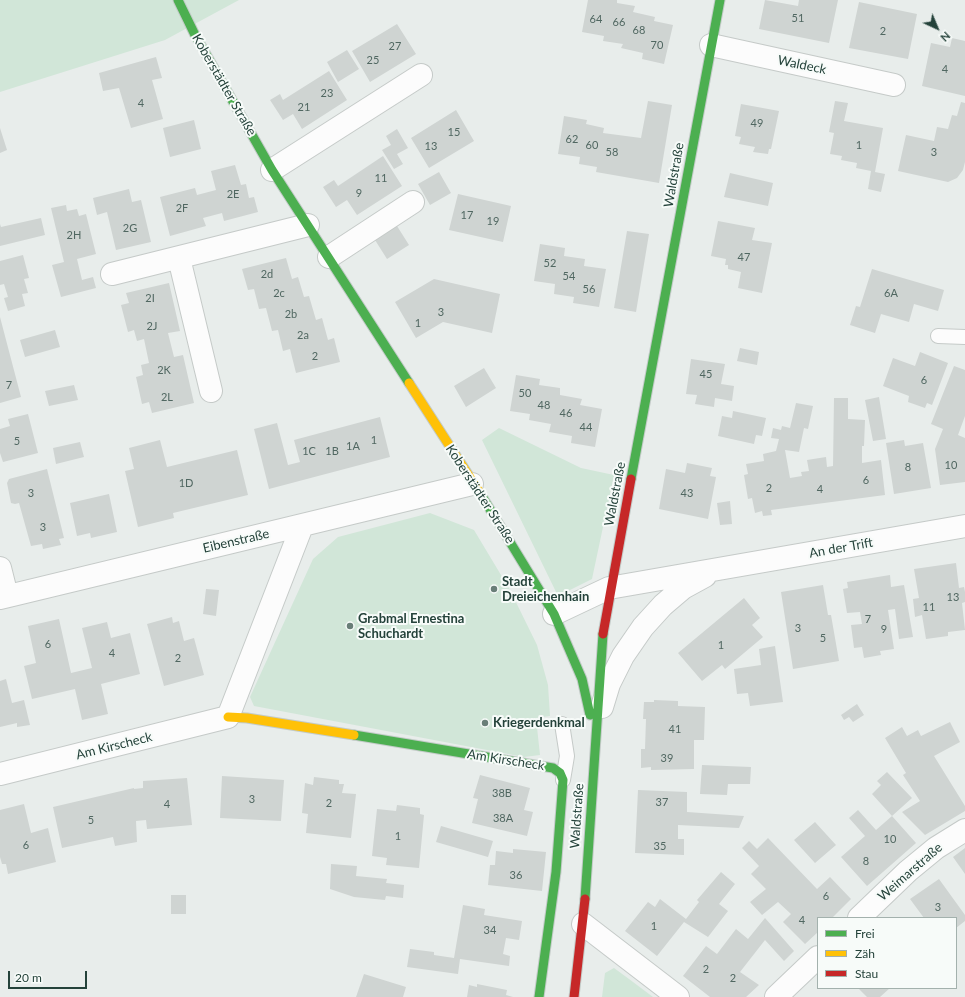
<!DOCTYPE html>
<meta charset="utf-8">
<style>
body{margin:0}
#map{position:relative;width:965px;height:997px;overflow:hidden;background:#e8edeb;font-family:Lato,sans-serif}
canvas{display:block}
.legend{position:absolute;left:817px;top:917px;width:140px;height:72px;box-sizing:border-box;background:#f7fbf9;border:1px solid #a3b1ad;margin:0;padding:5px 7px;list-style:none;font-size:12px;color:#24423a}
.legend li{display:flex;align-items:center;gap:8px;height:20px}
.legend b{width:20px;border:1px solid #a3b1ad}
.north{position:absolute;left:917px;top:8px;width:40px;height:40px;-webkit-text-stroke:3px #f7fbf9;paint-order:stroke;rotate:136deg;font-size:11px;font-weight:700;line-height:16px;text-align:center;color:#24423a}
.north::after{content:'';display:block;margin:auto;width:14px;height:18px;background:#24423a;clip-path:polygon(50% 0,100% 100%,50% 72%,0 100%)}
.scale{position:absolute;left:8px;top:971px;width:79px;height:18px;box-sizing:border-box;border:2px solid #24423a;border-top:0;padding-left:5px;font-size:12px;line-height:14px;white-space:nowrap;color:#24423a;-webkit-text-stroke:3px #f7fbf9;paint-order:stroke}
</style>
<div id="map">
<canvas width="965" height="997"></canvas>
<ul class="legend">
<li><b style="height:5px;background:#4caf50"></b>Frei</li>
<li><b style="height:5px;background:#ffc107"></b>Zäh</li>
<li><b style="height:5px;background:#c62828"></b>Stau</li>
</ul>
<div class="north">N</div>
<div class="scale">20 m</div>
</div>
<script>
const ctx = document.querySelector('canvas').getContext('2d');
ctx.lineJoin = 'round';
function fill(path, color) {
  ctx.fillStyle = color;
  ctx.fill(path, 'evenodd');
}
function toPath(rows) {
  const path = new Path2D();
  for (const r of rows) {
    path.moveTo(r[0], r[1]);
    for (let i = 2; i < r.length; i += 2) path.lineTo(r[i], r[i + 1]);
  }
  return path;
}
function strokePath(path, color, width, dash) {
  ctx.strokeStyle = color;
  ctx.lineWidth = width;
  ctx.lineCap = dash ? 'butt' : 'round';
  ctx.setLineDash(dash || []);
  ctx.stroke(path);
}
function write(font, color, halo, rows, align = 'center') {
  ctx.font = font + ' Lato,sans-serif';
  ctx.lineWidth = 4;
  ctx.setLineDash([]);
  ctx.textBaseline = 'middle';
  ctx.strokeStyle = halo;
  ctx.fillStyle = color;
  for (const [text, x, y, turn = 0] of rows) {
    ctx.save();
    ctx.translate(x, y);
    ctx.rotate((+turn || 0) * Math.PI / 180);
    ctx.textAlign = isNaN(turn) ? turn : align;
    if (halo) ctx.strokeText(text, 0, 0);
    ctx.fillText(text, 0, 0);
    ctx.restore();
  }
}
fill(toPath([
 [0,0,239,0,165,40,0,92],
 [499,428,581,468,614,475,592,579,558,596,482,440],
 [430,513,474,530,510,590,537,645,548,685,550,716,536,718,540,755,524,757,254,706,250,697,313,559,338,537],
 [614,968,629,979,653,997,602,997,605,973]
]), '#d1e6d8');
fill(toPath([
 [588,0,617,0,617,3,635,6,633,12,655,17,654,21,673,25,664,64,642,59,643,53,621,48,623,44,603,41,604,36,582,32],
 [765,0,798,6,799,0,838,0,829,43,759,29],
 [859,2,917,14,908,59,849,48],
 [397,24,416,54,370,82,352,51],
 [952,38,965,41,965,96,922,86,931,43,950,47],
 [347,50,359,69,338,82,327,62],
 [156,57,162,78,152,80,163,119,131,128,119,88,103,91,99,73],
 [329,71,347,100,302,129,293,114,283,120,270,100,280,94,283,100],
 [648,101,672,105,659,183,596,172,597,167,579,164,580,157,558,154,564,116,587,120,586,124,604,128,603,133,641,138],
 [835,101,848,103,844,121,883,128,875,172,885,174,881,192,868,189,871,171,856,168,857,163,841,160,842,156,830,154,834,133,829,132],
 [961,102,965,103,965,162,963,170,957,178,948,182,898,171,906,135,934,141,937,127,948,129,952,115,957,116],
 [741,104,779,111,771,149,769,149,768,154,753,152,755,147,739,144,741,137,735,136],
 [456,110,474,141,429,168,411,138],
 [194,120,201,149,170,157,163,128],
 [0,128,7,150,0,153],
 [397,129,408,148,397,154,403,164,394,169,382,150,391,145,386,136],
 [383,156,402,186,357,215,347,200,336,207,323,187,334,180,338,186],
 [235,165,241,185,246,184,249,198,254,197,258,212,224,221,222,213,203,218,206,226,170,236,160,197,195,188,197,195,216,190,211,171],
 [439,172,451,193,430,205,418,184],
 [730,173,773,183,768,206,724,197],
 [129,189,132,202,141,200,151,242,116,250,107,212,97,215,93,198],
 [458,194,511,206,503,242,449,230],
 [66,205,67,211,77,209,79,216,86,214,96,254,77,259,82,280,93,277,96,288,61,297,52,265,64,262,51,208],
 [41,218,45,235,0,246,0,224,1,227],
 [718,221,755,228,752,240,772,243,762,293,738,288,741,272,728,269,728,265,725,265,726,259,711,256],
 [397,226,409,245,387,259,375,240],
 [627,231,649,234,636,312,614,308],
 [540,244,565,248,564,256,585,259,584,266,606,269,599,307,573,303,574,297,554,294,555,284,534,281],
 [23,255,29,278,24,279,28,293,22,294,25,306,8,311,4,298,8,297,4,284,0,285,0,261],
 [286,258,292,279,298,277,304,297,309,296,316,320,322,318,328,340,334,338,340,362,296,373,290,349,283,351,278,330,272,331,266,308,259,309,254,289,248,290,242,269],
 [872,269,944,290,938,311,914,304,909,322,881,314,875,333,850,325,856,306,860,307],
 [434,279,500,294,492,333,443,322,416,338,395,302],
 [169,283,180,331,168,333,174,357,183,355,194,403,152,413,149,402,142,404,136,377,143,375,141,365,149,363,144,339,137,341,134,330,128,332,121,305,129,303,126,293],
 [0,317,21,397,0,403],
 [55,330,60,347,25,357,20,340],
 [740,348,759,352,757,365,737,361],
 [920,352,948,363,932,405,927,403,925,408,908,402,909,396,883,386,893,358,915,366],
 [691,359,725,364,721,384,734,386,732,401,715,398,714,407,695,404,697,395,686,394],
 [954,366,965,370,965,416,958,435,965,438,965,482,940,485,935,449,943,429,931,424],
 [484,368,496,388,466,407,454,386],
 [516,375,540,379,539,385,560,388,560,395,582,399,580,405,602,409,595,447,571,443,572,436,549,432,551,424,529,420,530,414,510,411],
 [74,385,78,400,49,406,45,391],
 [879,397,886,439,873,441,865,400],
 [834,398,848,398,848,419,865,420,864,446,862,446,862,463,881,460,885,495,771,510,772,515,763,516,762,511,755,513,752,498,748,499,744,475,748,474,746,464,764,461,763,454,776,451,779,439,771,438,773,428,781,430,782,426,790,428,796,403,813,406,808,429,804,428,799,452,785,450,790,478,802,476,801,472,809,471,807,460,826,457,827,467,833,466],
 [733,411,766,418,762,436,756,435,754,444,718,436,722,416,732,418],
 [28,414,38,453,3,462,0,453,0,429,10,426,8,419],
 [380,417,390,457,269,489,254,429,277,423,288,465,300,462,294,440],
 [160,440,167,467,237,450,248,495,173,513,174,518,138,527,125,471,134,469,129,448],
 [904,440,905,446,923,443,931,488,894,494,886,443],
 [80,442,84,457,56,464,53,448],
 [687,463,712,468,710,476,716,477,708,519,659,509,666,469,685,473],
 [47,469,64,538,59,539,61,545,43,549,42,544,31,546,19,503,15,504,11,503,7,483,9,479],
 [109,494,117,532,91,538,90,533,77,536,70,503],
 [730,501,732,524,720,525,717,503],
 [956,563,959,588,964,587,965,592,965,602,962,603,965,630,948,632,948,636,926,639,922,615,915,617,913,599,919,598,914,569],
 [890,575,891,587,904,585,913,637,899,639,895,609,888,610,894,649,880,651,881,655,864,658,862,647,854,648,851,625,862,624,860,612,847,613,843,589,848,588,847,582],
 [823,585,828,615,831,615,839,661,793,669,781,592],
 [206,589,219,590,216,616,203,614],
 [744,598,760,618,752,625,763,637,725,669,722,665,702,681,678,653],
 [172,617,173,623,179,621,184,641,194,638,204,675,164,686,147,624],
 [59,619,71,673,92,668,82,628,107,622,111,638,130,633,140,674,101,684,108,714,82,720,75,689,32,699,24,666,36,663,28,626],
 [775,646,783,702,750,706,748,693,737,694,734,669,761,665,759,649],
 [6,679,12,703,24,700,30,725,17,727,17,723,0,727,0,681],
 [654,700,678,701,678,706,705,707,704,740,694,740,694,769,651,770,651,767,641,768,641,749,645,749,646,719,643,719,644,702,654,702],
 [857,704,864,715,853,722,849,717,844,720,841,715],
 [950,722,960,742,934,756,965,806,965,811,925,835,902,812,920,801,903,775,906,773,885,738,902,727,907,736,918,730,921,736],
 [702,765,751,767,750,784,728,784,727,795,700,794],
 [887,772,912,798,892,816,916,843,867,886,841,857,865,836,849,818,858,810,876,830,892,816,872,794,881,785,877,781],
 [480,775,530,788,524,810,533,812,527,836,472,823,478,799,473,798],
 [222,776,284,780,281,821,220,818],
 [314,777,339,780,339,784,344,784,342,793,356,794,351,838,306,833,308,814,302,813,305,783,313,785],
 [187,778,192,825,147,829,146,820,136,821,137,842,115,846,113,837,62,848,53,807,134,788,134,789,143,788,143,781],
 [638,790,687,792,687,812,744,816,739,828,678,825,678,839,684,839,684,855,635,853],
 [24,804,31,833,48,828,56,862,8,874,6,864,2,864,0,857,0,810],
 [397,805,420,808,420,814,424,815,419,868,386,865,387,858,372,856,377,809,396,811],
 [815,822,836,845,815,863,794,840],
 [441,826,493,841,488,857,436,842],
 [768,838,817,889,830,877,851,899,832,918,818,918,818,932,805,944,783,922,791,914,778,902,762,915,750,902,766,889,751,874,759,866,742,848,749,841,757,849],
 [965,848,965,874,953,857],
 [513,849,546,852,542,891,488,885,490,865,495,865,496,851,513,853],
 [331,864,357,866,356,876,387,879,386,883,404,885,403,898,386,896,385,900,354,897,330,889],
 [721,872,735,884,719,904,728,911,708,937,684,922,657,956,625,931,648,902,655,907,660,899,686,919,699,902,697,900],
 [939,879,965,915,965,921,956,928,956,918,924,918,910,899],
 [171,895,186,895,186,914,171,914],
 [463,905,485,909,484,915,522,921,519,940,506,938,503,954,510,956,509,966,460,959,458,974,407,967,410,949,434,952,434,955,454,958],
 [765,918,794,951,784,961,765,940,740,972,759,985,746,997,710,997,683,976,706,946,717,954,736,929,748,939],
 [364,974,406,987,403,997,356,997],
 [477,984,507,990,506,995,513,997,467,997,469,985,477,987],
 [858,988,890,988,880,997,867,997]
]), '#cfd4d2');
const lane = toPath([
 [938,336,965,337],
 [562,724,567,756,563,780]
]);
const street = toPath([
 [711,45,894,85],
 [272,170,421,75],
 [329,257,413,202],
 [179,258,211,391],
 [112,274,308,225],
 [0,568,7,596],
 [0,598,472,484],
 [554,614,609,588,965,526],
 [602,707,609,684,623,656,643,627,663,605,683,588,705,576],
 [0,774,228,717,302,526],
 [859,918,908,871,936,848,965,830],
 [583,924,678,997],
 [776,997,818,957]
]);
const fast = toPath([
 [178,0,195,35,272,170,409,383],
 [631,479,720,0],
 [480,493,554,614,582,679,590,715],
 [354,735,553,768,560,773,563,780,556,872,539,997],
 [585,899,603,634]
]);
const slow = toPath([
 [409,383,480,493],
 [228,717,247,718,354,735]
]);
const jam = toPath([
 [603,634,631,479],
 [574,997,585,899]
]);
strokePath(lane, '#c5cac8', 16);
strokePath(street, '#c5cac8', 24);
strokePath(fast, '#c3cbc8', 11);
strokePath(slow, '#c3cbc8', 11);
strokePath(jam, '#c3cbc8', 11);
strokePath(lane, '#fcfcfc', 14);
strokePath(street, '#fcfcfc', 22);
strokePath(fast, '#4caf50', 9);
strokePath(slow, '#ffc107', 9);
strokePath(jam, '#c62828', 9);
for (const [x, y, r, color] of [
 [494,589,4,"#697e78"],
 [350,626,4,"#697e78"],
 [485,723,4,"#697e78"]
]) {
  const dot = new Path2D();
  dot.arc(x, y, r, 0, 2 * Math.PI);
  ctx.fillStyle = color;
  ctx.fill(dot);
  strokePath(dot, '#f7fbf9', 1.5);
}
write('11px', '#506761', null, [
 ["51",798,18],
 ["64",596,19],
 ["66",619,22],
 ["68",639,30],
 ["2",883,31],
 ["70",657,45],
 ["27",395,46],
 ["25",373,60],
 ["4",945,69],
 ["23",327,93],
 ["4",141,103],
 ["21",304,107],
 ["49",757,123],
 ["15",454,132],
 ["62",572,139],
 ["60",592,145],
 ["1",859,145],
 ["13",431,146],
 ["58",612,152],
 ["3",934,152],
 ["11",381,178],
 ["9",359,193],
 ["2E",233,194],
 ["2F",182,208],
 ["17",467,215],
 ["19",493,221],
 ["2G",130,228],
 ["2H",74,235],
 ["47",744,257],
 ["52",550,263],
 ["2d",267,274],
 ["54",569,276],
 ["56",589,289],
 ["2c",279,293],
 ["6A",891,293],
 ["2I",150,298],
 ["3",441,312],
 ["2b",291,314],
 ["1",418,323],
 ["2J",152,326],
 ["2a",303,335],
 ["2",315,356],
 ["2K",164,370],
 ["45",706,374],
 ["6",924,380],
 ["7",9,385],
 ["50",525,393],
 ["2L",167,397],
 ["48",544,405],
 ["46",566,413],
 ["44",586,427],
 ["1",374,440],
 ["5",17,441],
 ["1A",353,446],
 ["1C",309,451],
 ["1B",332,451],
 ["10",951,465],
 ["8",908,467],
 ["6",866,480],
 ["1D",186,483],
 ["2",769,488],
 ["4",820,489],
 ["3",31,493],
 ["43",687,493],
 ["3",43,527],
 ["13",953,597],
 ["11",929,607],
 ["7",868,619],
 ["3",798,628],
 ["9",884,629],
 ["5",823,638],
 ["6",48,644],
 ["1",721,645],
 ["4",112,653],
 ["2",178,658],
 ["41",675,729],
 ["39",667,758],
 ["38B",502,793],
 ["3",252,799],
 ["37",662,802],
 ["2",329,803],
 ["4",167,804],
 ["38A",503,818],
 ["5",91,820],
 ["1",398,836],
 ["10",890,839],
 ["6",26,845],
 ["35",660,846],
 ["8",866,861],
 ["36",516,875],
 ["6",826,896],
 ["3",938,907],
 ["4",802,920],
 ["1",654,926],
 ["34",490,930],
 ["2",706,969],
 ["2",733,978]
]);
write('13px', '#24423a', '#f7fbf9', [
 ["Waldeck",802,65,12],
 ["Koberstädter Straße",224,85,60],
 ["Waldstraße",674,175,-80],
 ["Koberstädter Straße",480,494,57],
 ["Waldstraße",615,494,-79],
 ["Eibenstraße",236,541,-13],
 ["An der Trift",841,548,-10],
 ["Am Kirscheck",114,746,-14],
 ["Am Kirscheck",506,760,9],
 ["Waldstraße",577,816,-86],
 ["Weimarstraße",910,872,-41]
]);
write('bold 13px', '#24423a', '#f7fbf9', [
 ["Stadt",502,582],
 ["Dreieichenhain",502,597],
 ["Grabmal Ernestina",358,619],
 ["Schuchardt",358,634],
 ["Kriegerdenkmal",493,723]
], 'left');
</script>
